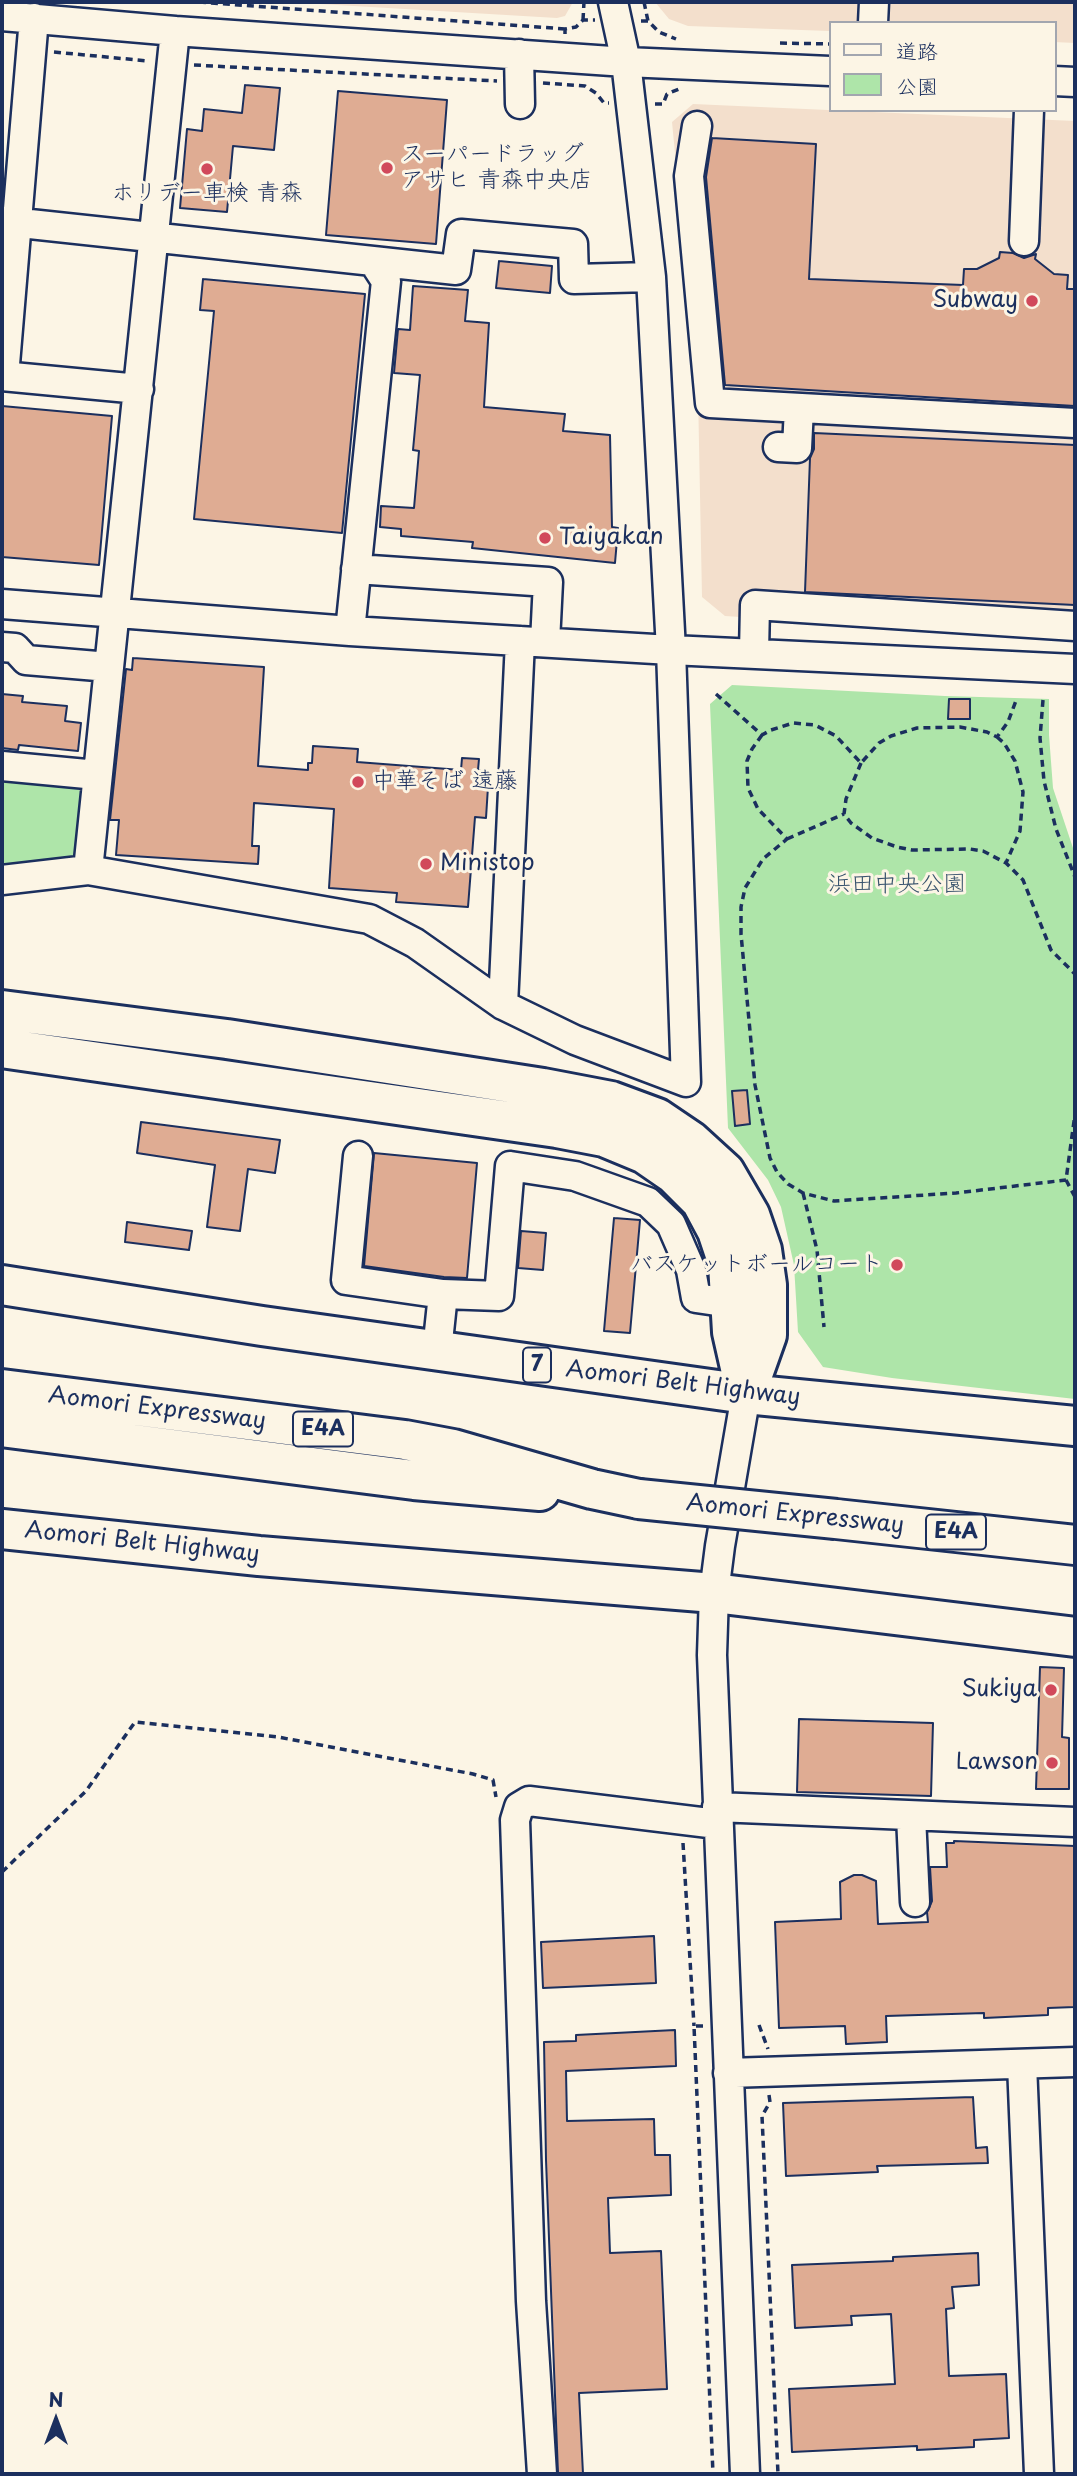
<!DOCTYPE html>
<meta charset="utf-8">
<style>
body{margin:0}
#map{position:relative;width:1077px;height:2476px;overflow:hidden;background:#fcf5e5;font-family:"Playpen Sans","Klee One",sans-serif}
canvas{display:block}
.frame{position:absolute;inset:0;border:4px solid #1b2f5e;pointer-events:none}
.legend{position:absolute;left:829px;top:21px;width:228px;height:91px;box-sizing:border-box;background:#fcf5e5;border:2px solid #a2a6af;margin:0;padding:9px 12px;list-style:none;font-size:21px;color:#1b2f5e}
.legend li{display:flex;align-items:center;gap:14px;height:35px}
.legend b{width:35px;border:2px solid #a2a6af}
.north{position:absolute;left:21px;top:2385px;width:70px;height:70px;-webkit-text-stroke:5px #fcf5e5;paint-order:stroke;rotate:0deg;font-size:19px;font-weight:700;line-height:28px;text-align:center;color:#1b2f5e}
.north::after{content:'';display:block;margin:auto;width:24px;height:32px;background:#1b2f5e;clip-path:polygon(50% 0,100% 100%,50% 72%,0 100%)}
</style>
<div id="map">
<canvas width="1077" height="2476"></canvas>
<div class="frame"></div>
<ul class="legend">
<li><b style="height:9px;background:#fcf5e5"></b>道路</li>
<li><b style="height:19px;background:#aee5a9"></b>公園</li>
</ul>
<div class="north">N</div>
</div>
<script>
const ctx = document.querySelector('canvas').getContext('2d');
ctx.lineJoin = 'round';
function fill(path, color) {
  ctx.fillStyle = color;
  ctx.fill(path, 'evenodd');
}
function toPath(rows) {
  const path = new Path2D();
  for (const r of rows) {
    path.moveTo(r[0], r[1]);
    for (let i = 2; i < r.length; i += 2) path.lineTo(r[i], r[i + 1]);
  }
  return path;
}
function strokePath(path, color, width, dash) {
  ctx.strokeStyle = color;
  ctx.lineWidth = width;
  ctx.lineCap = dash ? 'butt' : 'round';
  ctx.setLineDash(dash || []);
  ctx.stroke(path);
}
function write(font, color, halo, rows, align = 'center') {
  ctx.font = font + ' "Playpen Sans","Klee One",sans-serif';
  ctx.lineWidth = 6;
  ctx.setLineDash([]);
  ctx.textBaseline = 'middle';
  ctx.strokeStyle = halo;
  ctx.fillStyle = color;
  for (const [text, x, y, turn = 0] of rows) {
    ctx.save();
    ctx.translate(x, y);
    ctx.rotate((+turn || 0) * Math.PI / 180);
    ctx.textAlign = isNaN(turn) ? turn : align;
    if (halo) ctx.strokeText(text, 0, 0);
    ctx.fillText(text, 0, 0);
    ctx.restore();
  }
}
fill(toPath([
 [286,2,573,2,565,16,557,18],
 [655,2,1075,2,1075,43,1054,42,1054,23,830,23,830,31,688,26,669,19],
 [693,104,1075,121,1075,639,725,616,702,597,698,393,672,122]
]), '#f3dfcc');
fill(toPath([
 [732,685,945,696,1049,699,1049,735,1053,788,1075,854,1075,1399,892,1378,823,1367,798,1332,794,1265,781,1207,768,1180,728,1128,710,704],
 [2,779,75,786,87,798,82,853,71,863,2,871]
]), '#aee5a9');
const building = toPath([
 [245,85,280,88,274,150,233,146,227,212,180,208,187,129,202,131,204,109,242,113,245,85],
 [338,91,447,100,436,244,326,235,338,91],
 [712,138,816,144,809,279,963,285,964,269,977,269,999,258,1000,252,1013,253,1024,258,1036,254,1035,259,1054,274,1068,275,1067,289,1075,289,1075,406,725,385,706,177,712,138],
 [499,261,552,266,550,293,496,288,499,261],
 [203,279,365,294,342,533,194,519,214,311,200,310,203,279],
 [413,286,468,290,465,321,489,323,484,407,565,414,563,431,610,435,612,527,618,528,615,563,472,548,473,542,401,536,401,529,380,527,381,506,414,508,419,451,413,450,420,375,394,373,398,329,410,330,413,286],
 [2,406,112,416,99,565,2,557,2,406],
 [814,433,1075,445,1075,605,805,592,810,458,814,449,814,433],
 [133,658,264,667,258,766,308,770,308,763,312,763,313,746,358,749,357,762,461,770,462,758,479,759,478,770,489,771,486,818,475,817,468,907,396,902,397,893,329,888,334,809,254,803,252,846,259,846,258,864,116,855,119,820,110,820,126,669,132,670,133,658],
 [2,694,23,696,22,702,67,706,65,721,81,723,78,751,19,745,18,750,2,748,2,694],
 [949,699,970,699,970,719,948,719,949,699],
 [747,1090,750,1124,735,1126,732,1091,747,1090],
 [141,1122,280,1140,275,1173,248,1169,240,1231,207,1227,215,1165,137,1153,141,1122],
 [374,1153,477,1163,467,1278,444,1277,364,1266,374,1153],
 [614,1218,640,1220,630,1333,604,1331,614,1218],
 [127,1222,192,1231,189,1250,125,1242,127,1222],
 [521,1231,546,1233,543,1270,518,1268,521,1231],
 [1040,1667,1064,1668,1062,1737,1069,1738,1069,1789,1036,1789,1040,1667],
 [799,1719,933,1723,931,1796,797,1792,799,1719],
 [954,1841,1075,1846,1075,2007,1048,2008,1048,2015,984,2018,984,2013,886,2016,887,2042,846,2044,845,2026,779,2028,775,1922,841,1919,840,1882,854,1875,862,1875,876,1881,878,1924,928,1922,927,1912,932,1901,930,1867,947,1867,946,1843,954,1843,954,1841],
 [654,1936,656,1983,543,1988,541,1942,654,1936],
 [675,2030,676,2066,566,2071,567,2121,654,2119,655,2155,670,2155,671,2195,608,2198,610,2253,661,2251,667,2389,579,2393,583,2474,558,2474,546,2160,544,2042,576,2041,576,2035,675,2030],
 [973,2097,976,2148,987,2147,988,2163,877,2166,878,2172,786,2176,783,2103,973,2097],
 [978,2253,979,2285,952,2287,954,2308,946,2309,949,2376,1006,2374,1009,2438,974,2440,974,2447,917,2450,917,2446,792,2452,789,2389,895,2384,891,2314,851,2316,852,2325,795,2328,792,2265,893,2261,893,2257,978,2253]
]);
fill(building, '#dfac93');
strokePath(building, '#1b2f5e', 2);
const minor = toPath([
 [2,16,175,31,626,62,830,71],
 [873,23,874,2],
 [519,54,520,104],
 [1054,81,1075,82],
 [697,126,689,176,710,403,1075,423],
 [2,221,373,261,386,281,350,631],
 [1024,241,1029,110],
 [373,261,456,270,461,234,573,244,574,279,651,277],
 [2,376,139,389],
 [4,376,34,18],
 [778,447,797,448,799,408],
 [356,569,548,582,545,642],
 [2,604,350,631,671,650,1075,669],
 [2,647,15,648,26,660,109,667],
 [754,653,755,605,1075,626],
 [2,766,97,775],
 [88,870,175,31],
 [2,880,88,870,369,919,415,943,503,1005,575,1040,686,1082,671,650,651,277,626,62,613,2],
 [503,1005,520,641],
 [358,1156,346,1280,443,1294,437,1351],
 [443,1294,499,1296,510,1166,575,1176,648,1202,671,1224,691,1270,696,1298,730,1303],
 [717,1807,1075,1822],
 [911,1816,915,1902],
 [1022,2064,1039,2474],
 [728,2073,1075,2062],
 [542,2474,531,2301,515,1820,519,1807,529,1801,717,1824],
 [745,2474,712,1655,714,1593,720,1546,746,1394]
]);
const highway = toPath([
 [2,1010,227,1039,543,1088,611,1101,657,1118,691,1141,725,1172,750,1215,762,1250,767,1285,767,1335,746,1394],
 [2,1048,557,1128,604,1137,645,1154,674,1174,701,1201,717,1231,728,1264,732,1332,746,1394],
 [2,1285,262,1326,746,1394,1075,1426],
 [2,1389,405,1440,453,1449,592,1489,639,1499],
 [2,1427,414,1480,540,1491],
 [836,1519,1075,1545],
 [2,1529,259,1556,714,1593,1075,1637]
]);
strokePath(minor, '#1b2f5e', 33);
strokePath(highway, '#1b2f5e', 44);
strokePath(toPath([
 [199,2,565,29],
 [644,2,648,21],
 [583,20,584,2],
 [641,21,648,21,659,32,676,39],
 [565,34,565,29,576,27,583,20,595,20],
 [780,43,830,44],
 [54,52,148,61],
 [194,65,497,81],
 [543,83,585,86,596,93,604,103,609,103],
 [655,104,663,104,667,94,679,89],
 [716,694,762,735,771,730,793,723,815,725,836,736,861,763,879,743,891,736,917,728,960,727,987,732,997,737,1008,722,1017,698],
 [1043,700,1040,738,1044,781,1056,829,1075,877],
 [762,735,752,749,747,761,748,788,758,809,787,839,763,859,745,888,741,907,741,934,755,1085,770,1158,777,1172,788,1184,803,1193,834,1201,956,1193,1066,1180,1075,1114],
 [997,737,1004,743,1015,761,1023,792,1020,831,1006,863],
 [861,763,846,799,844,814,851,823,872,838,897,847,912,850,970,849,983,851,1006,863,1023,880,1051,950,1075,974],
 [787,839,844,814],
 [1066,1180,1075,1197],
 [803,1193,817,1250,824,1327],
 [683,1843,694,2026],
 [2,1872,86,1791,135,1722,278,1737,473,1774,493,1780,496,1797],
 [759,2025,768,2049],
 [703,2026,694,2026,713,2474],
 [769,2095,770,2102,762,2116,778,2474]
]), '#1b2f5e', 3.5, [7, 5]);
strokePath(minor, '#fcf5e5', 28);
strokePath(highway, '#fcf5e5', 38);
const highwayBridge = toPath([
 [639,1499,836,1519]
]);
strokePath(highwayBridge, '#1b2f5e', 44, []);
strokePath(highwayBridge, '#fcf5e5', 38);
for (const [x, y, r, color] of [
 [387,168,7,"#d1495b"],
 [207,169,7,"#d1495b"],
 [1032,301,7,"#d1495b"],
 [545,538,7,"#d1495b"],
 [358,782,7,"#d1495b"],
 [426,864,7,"#d1495b"],
 [897,1265,7,"#d1495b"],
 [1051,1690,7,"#d1495b"],
 [1052,1763,7,"#d1495b"]
]) {
  const dot = new Path2D();
  dot.arc(x, y, r, 0, 2 * Math.PI);
  ctx.fillStyle = color;
  ctx.fill(dot);
  strokePath(dot, '#fcf5e5', 2.5);
}
for (const [x, y, w] of [
 [537,1365,28],
 [323,1429,60],
 [956,1532,60]
]) {
  const box = new Path2D();
  box.roundRect(x - w / 2, y - 17.5, w, 35, 5);
  ctx.fillStyle = '#fcf5e5';
  ctx.fill(box);
  strokePath(box, '#1b2f5e', 2);
}
write('bold 21px', '#1b2f5e', null, [
 ["7",537,1365],
 ["E4A",323,1429],
 ["E4A",956,1532]
]);
write('23px', '#1b2f5e', '#fcf5e5', [
 ["スーパードラッグ",401,155],
 ["アサヒ 青森中央店",401,181],
 ["ホリデー車検 青森",207,194,"center"],
 ["Subway",1018,301,"right"],
 ["Taiyakan",559,538],
 ["中華そば 遠藤",372,782],
 ["Ministop",440,864],
 ["バスケットボールコート",883,1265,"right"],
 ["Sukiya",1037,1690,"right"],
 ["Lawson",1038,1763,"right"]
], 'left');
write('23px', '#38536d', '#fcf5e5', [
 ["浜田中央公園",897,885]
]);
write('23px', '#1b2f5e', '#fcf5e5', [
 ["Aomori Belt Highway",683,1384,7],
 ["Aomori Expressway",157,1409,7],
 ["Aomori Expressway",795,1515,6],
 ["Aomori Belt Highway",142,1543,6]
]);
</script>
